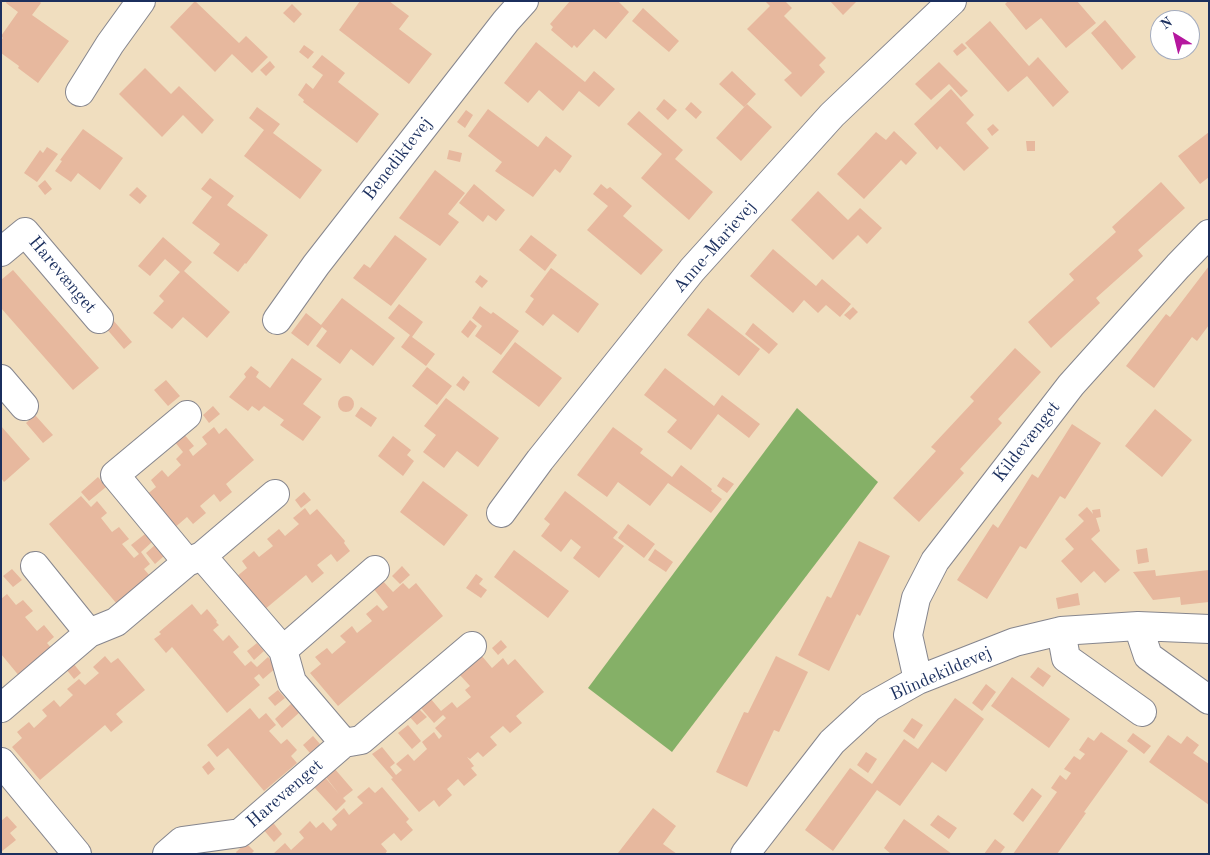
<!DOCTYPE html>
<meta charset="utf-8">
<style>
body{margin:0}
#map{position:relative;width:1210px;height:855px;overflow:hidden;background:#f0debf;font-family:"Old Standard TT",serif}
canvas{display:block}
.frame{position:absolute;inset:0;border:2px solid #1b2f5e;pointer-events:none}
.north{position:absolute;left:1150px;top:10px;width:50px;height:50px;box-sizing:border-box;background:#fff;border:1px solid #a4acbf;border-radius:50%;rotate:324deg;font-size:14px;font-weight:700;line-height:20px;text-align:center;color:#1b2f5e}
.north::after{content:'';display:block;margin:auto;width:18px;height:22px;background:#b5179e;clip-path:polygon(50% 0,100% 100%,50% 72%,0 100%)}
</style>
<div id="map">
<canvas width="1210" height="855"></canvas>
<div class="frame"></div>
<div class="north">N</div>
</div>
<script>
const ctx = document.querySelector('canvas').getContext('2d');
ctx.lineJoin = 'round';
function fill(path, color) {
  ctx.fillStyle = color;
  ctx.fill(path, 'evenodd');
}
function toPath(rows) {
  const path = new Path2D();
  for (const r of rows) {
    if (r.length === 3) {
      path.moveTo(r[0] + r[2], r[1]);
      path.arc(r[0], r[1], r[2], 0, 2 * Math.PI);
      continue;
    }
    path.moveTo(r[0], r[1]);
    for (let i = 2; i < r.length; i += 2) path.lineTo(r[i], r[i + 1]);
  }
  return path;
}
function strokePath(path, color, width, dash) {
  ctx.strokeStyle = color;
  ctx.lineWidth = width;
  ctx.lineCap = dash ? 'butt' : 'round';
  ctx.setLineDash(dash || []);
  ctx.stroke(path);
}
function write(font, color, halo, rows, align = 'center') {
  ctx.font = font + ' "Old Standard TT",serif';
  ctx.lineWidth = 5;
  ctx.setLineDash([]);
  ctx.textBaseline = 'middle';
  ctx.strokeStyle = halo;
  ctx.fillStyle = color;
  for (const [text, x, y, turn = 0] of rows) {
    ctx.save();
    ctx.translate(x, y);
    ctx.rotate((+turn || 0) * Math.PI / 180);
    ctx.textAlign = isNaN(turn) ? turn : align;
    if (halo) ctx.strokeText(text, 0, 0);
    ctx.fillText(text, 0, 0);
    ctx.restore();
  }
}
fill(toPath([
 [797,408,878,482,672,752,588,688]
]), '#85b067');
fill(toPath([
 [7,1,39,1,41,3,32,15,69,41,38,83,18,68,19,66,1,53,1,40,3,38,1,36,18,12,6,3],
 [195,1,239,43,246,36,268,57,252,73,232,54,215,72,170,27],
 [360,1,389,1,409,16,399,29,432,54,409,84,339,30],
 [570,1,618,1,629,12,606,39,594,29,577,48,574,45,572,48,551,30,553,27,550,24],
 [765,1,785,1,792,8,784,16,826,58,819,65,825,72,801,97,784,80,792,73,747,29,770,6],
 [830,1,857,1,843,15],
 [1008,1,1077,1,1096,23,1066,48,1041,18,1026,30,1005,4],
 [292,4,302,14,294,23,283,13],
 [643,8,679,41,669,52,632,21],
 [1105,20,1136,57,1122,70,1091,33],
 [990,21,1029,66,1038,57,1069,92,1053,107,1027,76,1008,92,965,43],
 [536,42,585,82,594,71,615,89,599,107,579,91,563,111,539,90,528,103,504,83],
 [962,43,967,48,957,56,953,51],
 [304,45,314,52,308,59,299,52],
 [322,55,345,73,338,82,379,114,357,143,303,102,304,100,298,95,306,83,313,89,323,75,312,67],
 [270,61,275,67,266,76,260,70],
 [939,62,968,91,961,97,949,84,931,100,915,84],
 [145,68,171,94,179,86,214,120,202,134,183,115,162,137,119,94],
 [732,71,756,94,744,107,719,84],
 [951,89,974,115,966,123,989,148,964,171,940,146,937,150,914,124],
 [664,99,677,110,668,120,656,109],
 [691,102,702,112,696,119,685,109],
 [747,104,772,127,741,161,716,138],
 [257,107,280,124,273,133,322,170,300,199,244,156,264,130,249,118],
 [488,109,538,147,546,136,572,156,560,173,555,169,533,197,495,171,502,162,468,136],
 [466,110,473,115,465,128,457,122],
 [639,111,683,150,675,159,713,192,689,220,641,178,662,154,627,124],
 [993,124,999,130,992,136,987,129],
 [83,129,123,158,100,190,78,173,71,182,55,171,62,161,60,160],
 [894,131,917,153,906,165,901,160,864,199,837,174,876,132,886,140],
 [1209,132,1209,177,1200,184,1178,156],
 [1026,141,1035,141,1035,151,1027,151],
 [47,147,58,154,37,182,24,173,40,150,43,153],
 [449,150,462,153,460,162,447,159],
 [435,170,465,193,448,214,459,222,440,246,399,218],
 [210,178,234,196,227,205,268,235,246,264,245,263,238,272,213,253,220,244,192,223,212,197,201,189],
 [45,180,52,189,45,195,38,186],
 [1161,182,1185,208,1138,250,1143,256,1096,298,1100,303,1051,348,1028,322,1074,280,1069,274,1116,232,1112,227],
 [474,184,505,210,496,221,488,215,483,222,459,203],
 [601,184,607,189,610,187,632,206,623,216,663,250,641,275,587,230,608,206,593,194],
 [137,187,147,196,140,204,129,195],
 [818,191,848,220,860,208,882,228,867,244,858,235,833,260,791,220],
 [395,235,427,259,391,306,353,278,364,264,370,268],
 [531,235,557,255,545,271,519,250],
 [163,237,192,262,184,271,230,312,207,338,183,317,172,329,153,313,164,301,159,296,180,272,165,259,150,276,138,266],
 [773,249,816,286,822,279,851,304,840,317,826,305,818,313,804,300,793,313,750,276],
 [1209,266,1209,325,1197,341,1192,337,1154,388,1126,366,1166,314,1170,317],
 [551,268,599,304,578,333,553,314,543,326,525,312,534,299,530,296],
 [13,270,99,368,73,390,1,308,1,280],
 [480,275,488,281,482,288,475,282],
 [342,298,395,338,373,366,351,349,340,364,316,346,327,331,322,327,308,346,291,333,306,313,321,325],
 [399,304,423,322,412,337,435,354,426,366,401,347,410,335,388,318],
 [480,306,491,314,493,312,519,331,501,355,475,336,482,326,472,318],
 [853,307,858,312,850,320,844,315],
 [708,308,760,349,739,376,687,335],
 [113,320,132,342,124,349,105,327],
 [470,320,477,326,468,338,461,332],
 [753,323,778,344,769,354,745,334],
 [515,342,562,378,539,407,492,372],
 [1015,348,1041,372,998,419,1002,423,960,469,964,473,919,522,893,498,936,451,931,447,974,401,970,397],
 [292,358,322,379,303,404,321,417,303,441,280,425,284,420,264,406,259,411,252,406,248,411,229,397,246,377,244,374,251,366,259,372,256,377,270,388],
 [427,367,452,386,437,405,412,386],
 [665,368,714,406,722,395,760,424,749,438,718,414,691,450,667,432,677,420,644,395],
 [463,376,470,382,464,391,456,385],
 [166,380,180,396,168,406,154,390],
 [346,404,8],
 [446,398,499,438,478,467,457,451,444,468,423,452,436,435,424,426],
 [213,406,220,414,209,423,203,415],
 [361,407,377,418,371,427,355,416],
 [1155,409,1192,440,1162,477,1125,446],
 [35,415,53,435,43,443,26,423],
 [1072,424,1101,443,1065,499,1060,496,1026,549,1020,546,987,599,957,580,993,524,998,528,1032,474,1038,478],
 [1,426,30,459,4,482,1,478],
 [214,427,219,434,226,428,254,460,226,484,232,492,220,502,214,494,200,506,206,513,193,524,187,517,173,529,145,496,156,487,151,480,162,470,168,477,181,465,176,459,183,452,174,441,183,433,194,446,189,450,193,456,207,444,202,437],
 [613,427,643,449,640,453,672,477,681,465,712,489,711,491,722,499,711,513,668,483,650,506,618,482,607,497,577,475],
 [393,436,411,450,407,455,414,461,403,476,378,456],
 [98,477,106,487,89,501,81,492],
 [723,477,734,484,727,493,717,486],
 [423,481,468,515,444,546,400,512],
 [565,491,618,532,613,538,624,546,599,578,573,558,581,547,571,539,561,552,541,536,550,524,544,519],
 [304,492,311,500,301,508,295,500],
 [81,496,91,507,97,501,107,513,101,518,112,532,119,527,129,539,122,544,134,558,139,554,131,545,145,534,152,542,141,552,150,564,144,569,150,576,117,604,49,524],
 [1087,507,1093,514,1092,510,1100,509,1101,517,1096,518,1100,531,1091,539,1120,570,1105,583,1094,571,1081,583,1061,561,1074,549,1065,539,1084,521,1078,515],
 [305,508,310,515,317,509,345,541,344,543,350,551,337,562,331,554,317,565,324,573,312,583,306,575,264,610,236,577,247,568,242,561,254,551,259,557,273,546,267,539,279,529,285,536,299,524,293,518],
 [628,524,655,544,644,558,618,538],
 [859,541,890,556,860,616,857,614,829,671,798,655,827,596,831,598],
 [155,545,164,556,155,564,146,553],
 [1147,548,1149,562,1138,564,1136,550],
 [655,549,673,562,666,572,648,560],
 [514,550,569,591,548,618,494,577],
 [402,566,410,575,400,584,392,576],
 [12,569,22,580,13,587,3,576],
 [1155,570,1156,576,1209,570,1209,602,1181,605,1180,597,1153,600,1133,572],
 [476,574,483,579,479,584,487,590,481,598,466,588],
 [382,580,393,592,403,583,409,589,416,583,443,616,338,706,310,673,321,664,315,657,327,648,332,654,346,642,340,636,352,626,357,633,372,621,366,614,377,605,383,611,388,607,373,588],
 [1078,593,1080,605,1058,609,1056,598],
 [7,594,16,605,23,600,33,611,25,617,37,631,44,625,54,637,47,643,53,650,20,677,1,654,1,599],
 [192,604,201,615,207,609,217,621,216,622,219,625,213,630,223,641,229,635,239,647,233,652,245,666,251,661,257,667,268,657,277,667,263,679,259,674,254,678,260,685,227,713,172,647,166,653,154,639,161,634,159,632],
 [501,640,507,647,498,655,492,648],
 [257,643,264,651,254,660,247,651],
 [481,655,492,668,503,658,508,665,515,659,544,692,516,716,522,723,510,733,503,726,490,737,497,745,483,757,478,752,470,759,467,757,474,766,471,768,477,775,464,786,458,779,447,789,452,795,439,807,434,800,419,812,391,779,393,778,372,754,382,747,395,763,390,767,396,775,402,770,396,764,408,754,414,761,427,749,422,742,434,732,439,739,442,736,435,728,446,718,443,715,434,723,420,707,430,698,441,711,452,702,457,708,471,697,465,690,470,686,459,674],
 [105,656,111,663,118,658,145,690,116,714,123,722,111,732,105,725,40,780,12,747,22,738,17,732,29,722,34,728,47,716,42,710,54,700,60,707,73,695,67,689,79,679,85,685,99,673,93,667],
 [776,656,808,672,779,732,774,730,747,787,716,772,744,712,748,713],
 [73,663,81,673,74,679,66,669],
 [1038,667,1051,676,1043,687,1030,677],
 [1012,677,1070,719,1049,748,991,706],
 [986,684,996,692,982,711,972,703],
 [278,690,285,698,275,706,268,698],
 [955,698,984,719,946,772,932,762,900,806,877,790,833,851,805,830,850,768,872,784,904,739,918,749],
 [292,703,300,712,282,728,275,719],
 [250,708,259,719,266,713,276,725,269,731,281,744,287,739,297,750,291,756,297,763,264,791,228,748,217,757,207,745],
 [418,708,427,717,417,725,409,716],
 [912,718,923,725,914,739,903,731],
 [408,725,421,741,412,749,398,733],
 [1101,732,1128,751,1084,812,1086,813,1057,854,1013,854,1057,792,1051,788,1060,775,1066,780,1071,773,1064,769,1074,756,1080,760,1085,754,1079,750,1088,737,1094,741],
 [1133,733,1151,746,1144,754,1127,741],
 [1168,735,1181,744,1187,736,1199,745,1193,753,1209,764,1209,805,1149,762],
 [313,736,320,744,310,753,303,745],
 [866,752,877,759,868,773,857,765],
 [209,761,215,769,208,775,202,767],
 [334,768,353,790,343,798,346,801,336,811,313,786,324,776,339,794,325,776],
 [369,787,375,793,382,787,409,819,406,822,413,830,401,841,394,833,381,844,387,851,385,854,273,854,285,843,291,850,304,838,299,832,310,821,316,828,323,822,331,831,337,825,332,819,344,808,349,815,363,803,357,797],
 [1032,788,1042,796,1023,822,1013,814],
 [653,808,676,826,663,844,677,854,618,853],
 [938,815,957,828,949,839,930,825],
 [7,816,17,827,10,833,16,840,1,852,1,821],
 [904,819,952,854,891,854,884,848],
 [271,820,282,834,274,842,262,828],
 [995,839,1005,847,1000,854,984,854],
 [246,843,254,851,251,854,237,854,236,852]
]), '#e7b89e');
const minor = toPath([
 [80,92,110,44,141,1],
 [1,252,25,232,99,319],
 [277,320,316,265,506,21,524,1],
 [1,379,24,406],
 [187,415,115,475,187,562],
 [501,513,540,460,692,270,832,115,952,1],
 [202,556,283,650,292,682,344,743],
 [35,566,89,633],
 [1138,626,1148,656,1209,700],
 [1061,631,1066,658,1142,712],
 [283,650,375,570],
 [918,680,908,635,916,598,935,561,1071,385,1178,266,1209,234],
 [1,708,89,633,116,622,187,562,202,556,275,494],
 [1,762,77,854],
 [167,854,182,841,240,833,344,743,361,740,472,646],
 [745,854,832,742,870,707,918,680,1015,642,1061,631,1138,626,1209,629]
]);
strokePath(minor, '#86868e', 30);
strokePath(minor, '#fff', 28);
write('18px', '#1b2f5e', '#fff', [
 ["Benediktevej",398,159,-52],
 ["Anne-Marievej",715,247,-49],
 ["Harevænget",62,275,50],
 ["Kildevænget",1027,442,-52],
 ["Blindekildevej",941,674,-24],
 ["Harevænget",285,794,-41]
]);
</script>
